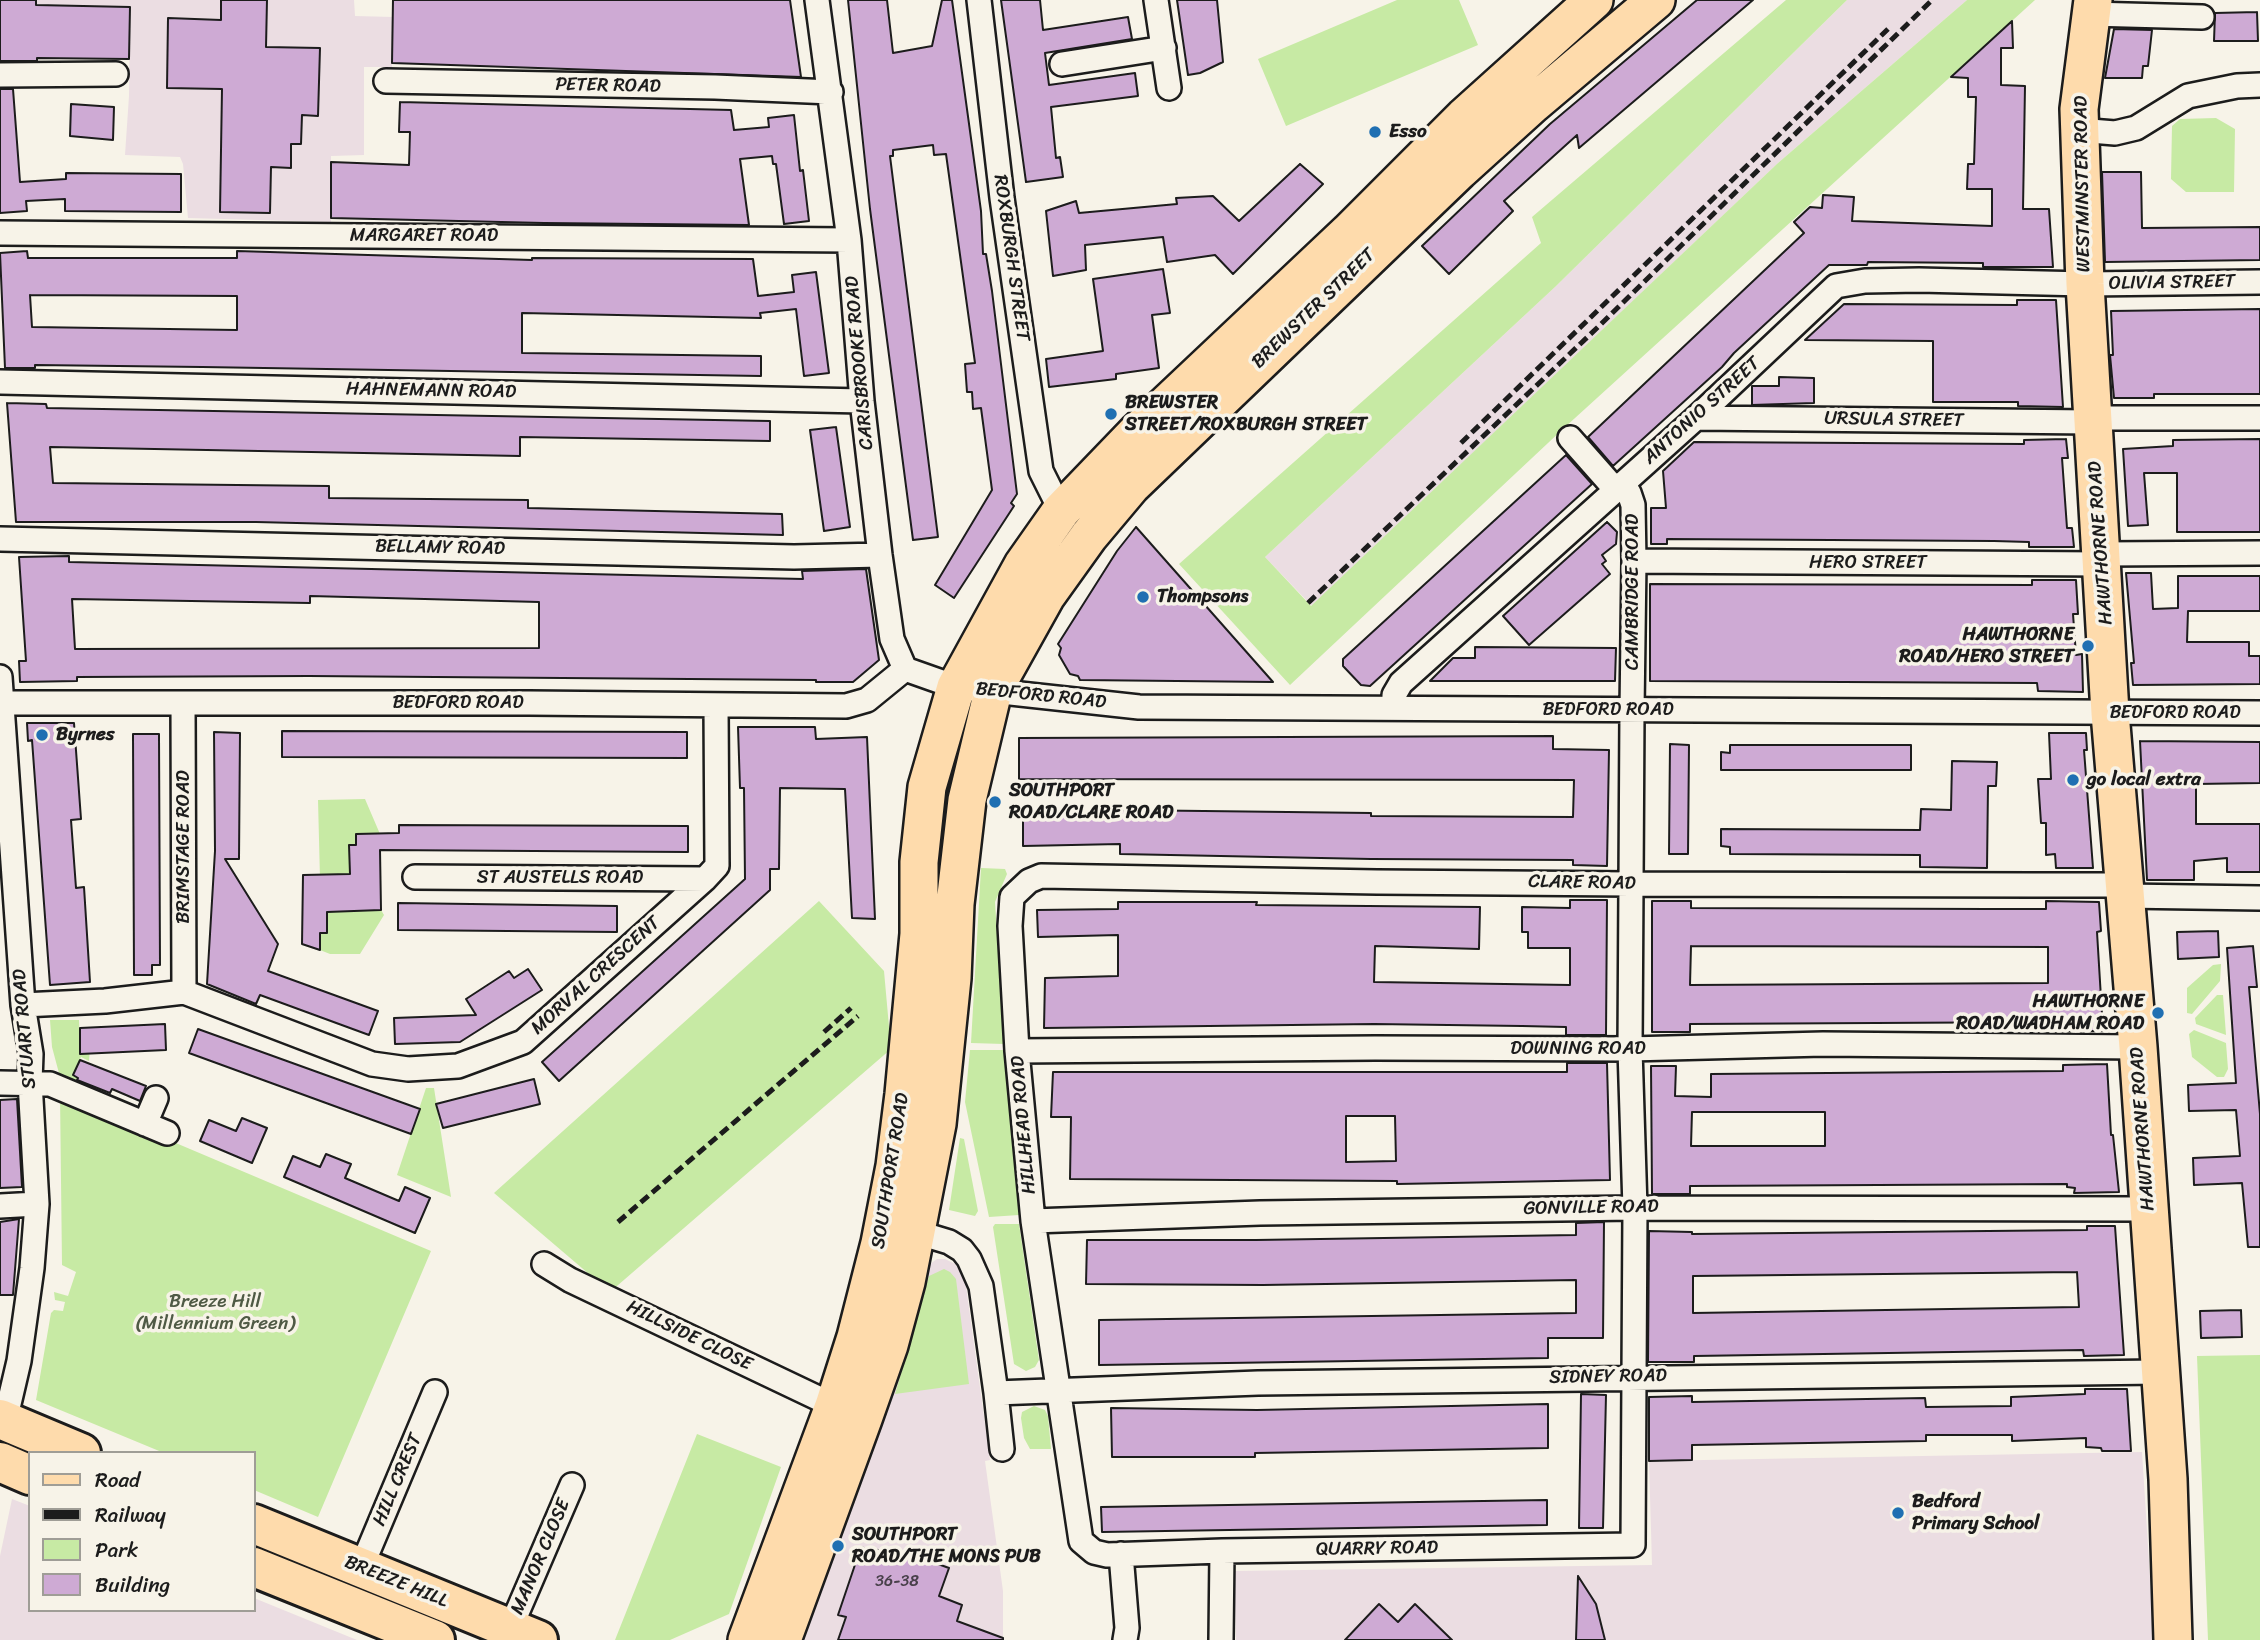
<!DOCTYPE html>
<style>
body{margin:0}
#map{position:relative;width:2260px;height:1640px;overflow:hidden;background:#f7f3e8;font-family:Sriracha,sans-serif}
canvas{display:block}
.legend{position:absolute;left:28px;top:1451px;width:228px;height:161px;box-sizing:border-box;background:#f7f3e8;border:2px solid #9f9d96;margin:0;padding:9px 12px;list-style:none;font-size:21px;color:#1c1c1c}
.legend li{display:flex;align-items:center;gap:14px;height:35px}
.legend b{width:35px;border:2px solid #9f9d96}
</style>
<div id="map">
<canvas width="2260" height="1640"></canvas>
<ul class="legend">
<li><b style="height:9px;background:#fedbac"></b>Road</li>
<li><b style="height:9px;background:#1c1c1c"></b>Railway</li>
<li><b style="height:19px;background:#c7eaa4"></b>Park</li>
<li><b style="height:19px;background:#ceaad4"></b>Building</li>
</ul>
</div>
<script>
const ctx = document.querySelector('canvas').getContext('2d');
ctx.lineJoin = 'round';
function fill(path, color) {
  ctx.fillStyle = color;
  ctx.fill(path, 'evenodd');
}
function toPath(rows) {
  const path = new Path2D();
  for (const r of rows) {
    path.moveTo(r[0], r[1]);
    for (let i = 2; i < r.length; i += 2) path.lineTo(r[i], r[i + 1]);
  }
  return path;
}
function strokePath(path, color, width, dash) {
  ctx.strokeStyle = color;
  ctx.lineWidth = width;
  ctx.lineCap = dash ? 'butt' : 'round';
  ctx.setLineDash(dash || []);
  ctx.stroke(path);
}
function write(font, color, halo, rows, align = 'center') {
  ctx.font = font + ' Sriracha,sans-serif';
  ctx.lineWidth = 7;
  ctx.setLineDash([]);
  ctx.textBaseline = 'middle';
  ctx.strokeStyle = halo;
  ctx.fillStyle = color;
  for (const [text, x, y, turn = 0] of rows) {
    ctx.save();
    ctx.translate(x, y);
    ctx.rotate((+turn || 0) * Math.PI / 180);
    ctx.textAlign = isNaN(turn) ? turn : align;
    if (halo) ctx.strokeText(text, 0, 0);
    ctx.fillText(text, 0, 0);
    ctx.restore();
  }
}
fill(toPath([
 [36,0,354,0,355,16,393,17,392,67,364,67,364,155,331,156,331,222,188,218,183,164,180,157,125,155,129,96,130,7,36,5],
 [1847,0,1967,0,1778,163,1312,606,1265,557,1555,287],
 [937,1259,945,1259,955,1264,965,1279,990,1460,985,1461,1003,1591,1003,1640,797,1640,922,1270],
 [2142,1452,2154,1640,1236,1640,1234,1571,1652,1565,1649,1461],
 [12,1499,30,1506,30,1610,254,1610,254,1598,357,1640,0,1640,0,1556]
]), '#ebdde2');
fill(toPath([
 [1397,0,1459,0,1478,45,1286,126,1258,59],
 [1786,0,1847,0,1555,287,1265,557,1311,606,1778,163,1967,0,2035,0,1564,428,1290,685,1179,564,1541,243,1532,217],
 [2216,118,2235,129,2234,192,2186,192,2171,179,2172,126,2180,119],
 [365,799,383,841,349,845,357,911,381,910,384,915,360,954,330,954,320,950,320,933,327,933,327,919,321,918,318,800],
 [981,868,1005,869,1007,874,995,902,1004,1044,971,1043],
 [819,901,884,971,891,1049,610,1292,494,1193],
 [2221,964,2220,981,2192,1014,2187,1013,2187,988,2213,965],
 [2217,995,2223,995,2226,1035,2196,1024,2195,1018],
 [50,1020,79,1020,80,1047,90,1047,89,1061,81,1057,73,1075,78,1078,74,1087,60,1077,52,1047],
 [2194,1030,2226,1043,2228,1069,2224,1077,2217,1077,2192,1057,2189,1034],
 [970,1050,1006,1050,1019,1215,989,1217,965,1102],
 [426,1088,434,1088,451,1197,397,1175],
 [60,1094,431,1251,318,1517,254,1490,254,1453,164,1453,36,1400,51,1313,54,1310,63,1311,65,1302,55,1300,54,1292,68,1296,76,1272,62,1265],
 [960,1138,964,1139,978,1211,975,1216,949,1210],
 [995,1224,1019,1224,1039,1360,1035,1367,1026,1371,1014,1364,993,1227],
 [944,1269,950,1272,956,1279,969,1384,895,1394,929,1276],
 [2260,1355,2260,1640,2208,1640,2197,1356],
 [1034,1406,1045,1410,1048,1416,1051,1449,1030,1449,1024,1438,1021,1418,1022,1412],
 [697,1434,781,1467,729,1614,670,1640,615,1640]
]), '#c7eaa4');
const building = toPath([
 [0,0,36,0,36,5,130,7,129,59,37,58,37,61,0,61,0,0],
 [221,0,267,0,266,47,320,48,318,116,302,115,301,144,291,144,291,168,271,167,270,213,220,212,222,89,167,88,168,18,221,20,221,0],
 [393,0,790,0,801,77,392,63,393,0],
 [848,0,887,0,893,53,932,46,942,0,952,0,981,211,983,254,986,254,992,291,1017,494,1011,503,1014,506,954,598,935,585,992,490,981,408,973,409,972,392,967,392,965,364,975,363,946,154,934,155,933,145,893,150,893,156,890,156,938,537,913,540,870,209,848,0],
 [1001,0,1040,0,1043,30,1128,17,1132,39,1045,53,1049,85,1135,73,1138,96,1051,107,1056,158,1060,157,1063,177,1026,182,1001,0],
 [1177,0,1217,0,1223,62,1200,73,1188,75,1177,0],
 [1697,0,1753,0,1579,148,1577,135,1504,201,1513,211,1449,274,1422,246,1550,124,1697,0],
 [2257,12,2258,41,2214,41,2215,13,2257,12],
 [2012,21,2013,48,2001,48,2001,85,2025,86,2023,209,2049,209,2053,267,1983,267,1983,263,1868,262,1867,265,1829,265,1734,353,1722,367,1613,466,1588,437,1804,233,1794,222,1810,207,1822,208,1823,195,1854,197,1852,221,1992,226,1992,189,1967,189,1968,164,1974,164,1976,97,1968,97,1968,78,1951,77,2012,21],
 [2114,29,2152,30,2148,66,2143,66,2142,78,2105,78,2114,29],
 [0,89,13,89,20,182,66,179,66,173,181,174,181,212,65,211,65,199,26,201,27,211,0,213,0,89],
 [400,102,731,110,734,130,769,127,768,118,794,115,800,171,803,170,809,221,784,224,776,164,773,164,772,156,740,159,749,225,544,223,331,218,331,162,409,165,410,132,399,132,400,102],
 [71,104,114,107,113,140,70,136,71,104],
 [1300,164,1323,184,1233,274,1215,255,1167,262,1163,237,1085,245,1086,270,1053,276,1046,211,1076,201,1079,213,1177,204,1176,198,1213,196,1239,221,1300,164],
 [2102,172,2141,172,2142,228,2260,227,2260,260,2105,262,2102,172],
 [27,251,28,258,237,258,237,251,532,260,532,258,753,259,758,296,794,292,792,275,816,272,829,373,804,376,796,309,760,313,761,318,522,313,522,353,761,356,761,376,202,367,35,365,35,368,5,368,0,253,27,251],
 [30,295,237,296,237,330,32,327,30,295],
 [1163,269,1170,313,1152,315,1159,368,1116,374,1116,379,1049,387,1046,359,1103,351,1093,279,1163,269],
 [2017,300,2056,300,2063,407,2018,406,2018,402,1933,402,1933,341,1805,340,1844,304,2017,305,2017,300],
 [2260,309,2260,394,2154,394,2154,398,2114,398,2110,355,2113,355,2111,311,2260,309],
 [1779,377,1814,378,1814,403,1752,405,1752,386,1779,386,1779,377],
 [7,403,46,404,47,408,770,421,770,441,520,437,520,456,50,447,53,483,329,486,329,498,528,500,528,508,782,514,783,535,256,522,16,522,7,403],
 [836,427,850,527,824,531,810,430,836,427],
 [2066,439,2068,458,2062,458,2067,528,2072,528,2074,547,2029,547,2029,542,1994,541,1667,539,1667,544,1651,544,1651,508,1666,508,1663,471,1694,442,2024,444,2024,440,2066,439],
 [2260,439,2260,532,2177,532,2177,473,2144,473,2148,525,2128,526,2123,449,2173,446,2173,440,2260,439],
 [1566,455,1592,484,1370,686,1361,685,1343,666,1343,659,1566,455],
 [1607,522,1617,532,1616,544,1602,555,1606,561,1602,564,1610,574,1529,645,1503,616,1607,522],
 [1136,527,1273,682,1080,680,1078,676,1070,674,1059,655,1061,648,1058,644,1117,551,1136,527],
 [69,556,69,562,803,579,802,571,866,569,879,660,853,682,816,682,816,680,309,676,77,677,77,681,20,682,19,661,26,661,19,557,69,556],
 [310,596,539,602,539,648,75,649,72,599,310,603,310,596],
 [2126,573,2151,573,2153,609,2178,608,2178,576,2260,576,2260,611,2188,611,2187,642,2249,642,2249,656,2260,656,2260,684,2133,685,2131,663,2134,663,2126,573],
 [2032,580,2076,580,2078,614,2073,614,2076,655,2082,654,2083,692,2038,691,2037,683,1650,681,1650,584,2032,585,2032,580],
 [1475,647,1616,648,1615,681,1430,681,1453,658,1475,658,1475,647],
 [27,723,74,723,81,819,71,820,76,888,84,887,90,982,50,985,32,740,28,741,27,723],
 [738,727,815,727,816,739,867,737,875,919,852,918,845,789,780,788,779,869,770,869,770,890,559,1081,542,1062,745,879,744,788,740,788,738,727],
 [282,731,687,732,687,758,282,757,282,731],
 [214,732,240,733,239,859,225,859,278,944,268,971,378,1011,369,1035,260,995,256,1004,207,984,215,851,214,732],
 [2049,733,2086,733,2087,750,2084,750,2093,868,2056,868,2055,854,2046,855,2046,823,2041,823,2038,779,2051,779,2049,733],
 [133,734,159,734,160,965,152,965,152,975,134,975,133,734],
 [1553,736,1553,749,1609,750,1607,866,1573,865,1573,860,1371,859,1120,854,1120,844,1023,846,1023,816,1120,814,1120,810,1371,813,1371,816,1573,817,1574,780,1019,779,1019,738,1553,736],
 [2140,741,2260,742,2260,783,2196,784,2196,824,2260,824,2260,872,2227,872,2227,858,2194,861,2194,880,2147,880,2140,741],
 [1670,744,1689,745,1688,854,1669,854,1670,744],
 [1730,745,1911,745,1911,770,1721,770,1721,752,1730,753,1730,745],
 [1952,761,1997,762,1996,786,1988,786,1987,868,1920,867,1920,855,1730,854,1730,847,1721,846,1721,829,1920,830,1921,809,1951,810,1952,761],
 [399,825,688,826,688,852,380,850,381,910,327,912,327,933,320,933,320,950,302,944,303,875,350,874,349,845,356,845,356,834,399,833,399,825],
 [1570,900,1607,900,1606,1035,1566,1035,1566,1027,1522,1026,1374,1024,1044,1028,1045,978,1118,976,1118,935,1038,937,1037,910,1118,909,1118,902,1257,902,1256,905,1480,907,1479,949,1375,946,1374,982,1570,985,1570,948,1528,948,1528,932,1522,932,1522,907,1570,908,1570,900],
 [1652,901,1691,901,1691,908,1987,909,2046,909,2046,901,2099,902,2101,931,2097,932,2103,1031,2060,1031,2060,1022,1690,1024,1690,1032,1652,1032,1652,901],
 [1691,946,2048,947,2048,983,1690,985,1691,946],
 [398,903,617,906,617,932,398,930,398,903],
 [2218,931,2219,957,2178,959,2177,932,2218,931],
 [2253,946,2257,987,2249,987,2260,1114,2260,1247,2248,1247,2242,1183,2194,1185,2193,1158,2240,1156,2236,1110,2189,1111,2188,1085,2236,1083,2227,948,2253,946],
 [528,969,542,990,460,1042,395,1044,394,1018,476,1015,466,999,509,971,514,978,528,969],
 [165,1024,166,1050,80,1054,80,1028,165,1024],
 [198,1029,420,1109,411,1134,189,1053,198,1029],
 [80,1060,146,1086,140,1101,112,1089,110,1093,77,1080,78,1078,73,1075,80,1060],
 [1567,1063,1607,1063,1610,1180,1397,1184,1397,1181,1070,1179,1071,1117,1051,1117,1053,1072,1567,1072,1567,1063],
 [1346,1116,1395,1116,1396,1161,1346,1162,1346,1116],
 [2107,1064,2111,1135,2113,1135,2119,1192,2074,1193,2075,1188,2067,1187,2067,1184,1690,1186,1690,1194,1652,1194,1651,1066,1676,1066,1675,1096,1711,1097,1711,1074,2063,1071,2063,1065,2107,1064],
 [1692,1112,1825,1112,1825,1146,1691,1146,1692,1112],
 [534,1079,540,1104,443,1128,436,1104,534,1079],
 [17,1099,22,1187,0,1188,0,1100,17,1099],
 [242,1118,267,1128,252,1163,200,1141,209,1120,236,1131,242,1118],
 [326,1154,351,1164,345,1178,399,1201,405,1187,430,1198,415,1233,284,1177,293,1156,320,1167,326,1154],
 [19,1219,13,1295,0,1295,0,1222,19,1219],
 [1604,1222,1603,1338,1548,1338,1548,1358,1099,1365,1099,1320,1576,1313,1576,1280,1263,1285,1086,1284,1087,1240,1256,1240,1576,1235,1576,1223,1604,1222],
 [2087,1226,2115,1226,2124,1355,2084,1356,2083,1350,1694,1356,1694,1362,1648,1362,1649,1231,1692,1232,1692,1234,2087,1230,2087,1226],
 [2077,1272,2079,1307,1693,1313,1693,1276,2077,1272],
 [2241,1310,2242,1337,2201,1338,2200,1311,2241,1310],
 [2085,1389,2127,1389,2131,1451,2102,1451,2101,1448,2086,1447,2086,1438,2012,1441,2012,1435,1926,1435,1926,1441,1692,1445,1692,1460,1649,1461,1649,1397,1692,1396,1692,1402,1925,1398,1926,1407,2011,1406,2011,1397,2085,1394,2085,1389],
 [1581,1394,1606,1395,1603,1528,1579,1528,1581,1394],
 [1548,1404,1548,1448,1255,1453,1255,1457,1112,1457,1111,1408,1257,1410,1548,1404],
 [1547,1500,1547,1525,1102,1532,1101,1507,1547,1500],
 [861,1547,871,1551,872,1548,902,1559,905,1552,949,1568,939,1596,962,1605,957,1621,1003,1638,1003,1640,838,1640,846,1617,838,1615,861,1547],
 [1578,1576,1596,1604,1605,1640,1576,1640,1578,1576],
 [1379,1604,1398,1622,1415,1604,1452,1640,1345,1640,1379,1604]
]);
fill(building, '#ceaad4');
strokePath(building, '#1c1c1c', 2);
const minor = toPath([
 [817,0,849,240,862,401,880,555,892,639,905,669,956,687,1139,707,2260,713],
 [979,0,1002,198,1041,471,1061,511],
 [1156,0,1169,88],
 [2090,14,2202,17],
 [1062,64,1164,48],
 [0,75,116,74],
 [386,81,715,87,831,92],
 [2078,130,2115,133,2136,128,2188,96,2237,86,2260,85],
 [0,233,849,240],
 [0,382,862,401],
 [1696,418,2092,422],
 [2092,418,2260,418],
 [1570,438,1615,489],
 [1621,484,1629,493,1633,505,1634,561,1632,710,1631,884,1630,1049,1635,1208,1633,1545,1222,1551,1107,1555,1094,1552,1081,1541,1033,1221,1017,1051,1010,926,1012,897,1029,881,1041,876,1377,882,1631,884,2033,885,2123,885],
 [0,539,794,557,880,555],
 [2102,554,2260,553],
 [1634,561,2103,564],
 [0,677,23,1005,31,1054,30,1082,37,1204,32,1268,19,1361,5,1421],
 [0,703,529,703,846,706,867,700,905,669],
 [183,703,184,992],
 [1395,708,1394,695,1401,683,1696,418,1836,286,1865,281,1919,280,2085,284,2260,282],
 [415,877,705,879],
 [2124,896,2260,898],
 [23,1005,105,1001,184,992,372,1064,408,1069,458,1066,523,1042,705,879,717,866,716,706],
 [1017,1051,1375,1048,1630,1049,1823,1044,2138,1047],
 [0,1083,50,1084,167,1133],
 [145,1124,156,1098],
 [0,1206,37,1204],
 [1033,1221,1260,1213,1635,1208,2149,1209],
 [903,1230,916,1232,949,1242,962,1250,969,1259,981,1286,996,1393,1258,1383,2160,1372],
 [544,1264,570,1280,843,1410],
 [996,1393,1002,1449],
 [1121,1554,1127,1628,1125,1640],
 [361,1568,435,1392],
 [510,1629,572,1485],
 [1221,1640,1222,1551]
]);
const primary = toPath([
 [2093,0,2079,109,2085,284,2110,713,2138,1047,2168,1479,2173,1640],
 [747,1640,834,1406,856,1337,880,1243,895,1166,904,1094,919,934,919,862,927,787,956,687,1023,565,1061,511,1137,432,1349,232,1464,117,1594,0],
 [782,1640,863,1419,889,1345,906,1282,937,1124,952,978,955,904,967,800,993,691,1046,596,1089,536,1131,486,1459,171,1533,104,1656,0]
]);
const trunk = toPath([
 [0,1419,81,1453],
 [0,1462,30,1475],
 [254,1524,538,1640],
 [254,1567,435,1640]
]);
strokePath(minor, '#1c1c1c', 28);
strokePath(primary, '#1c1c1c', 42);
strokePath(trunk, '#1c1c1c', 44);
strokePath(minor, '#f7f3e8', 23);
strokePath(primary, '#fedbac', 37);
strokePath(trunk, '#fedbac', 38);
strokePath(toPath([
 [1461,443,1888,29],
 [1308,603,1598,327,1932,0],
 [824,1032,851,1008],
 [618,1222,858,1016]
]), '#1c1c1c', 5, [10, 5]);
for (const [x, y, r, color] of [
 [1375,132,7,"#1f6fb2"],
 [1111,414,7,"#1f6fb2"],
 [1143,597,7,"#1f6fb2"],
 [2088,646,7,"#1f6fb2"],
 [42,735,7,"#1f6fb2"],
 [2073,780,7,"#1f6fb2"],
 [995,802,7,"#1f6fb2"],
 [2158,1013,7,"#1f6fb2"],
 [1898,1513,7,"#1f6fb2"],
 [838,1546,7,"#1f6fb2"]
]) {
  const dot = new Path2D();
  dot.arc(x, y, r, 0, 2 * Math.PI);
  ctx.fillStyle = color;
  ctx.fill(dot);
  strokePath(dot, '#f7f3e8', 2.5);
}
write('16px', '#48404a', null, [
 ["36-38",897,1582]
]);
write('19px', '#1c1c1c', '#f7f3e8', [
 ["PETER ROAD",608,86,1],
 ["WESTMINSTER ROAD",2083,184,-91],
 ["MARGARET ROAD",424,236],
 ["ROXBURGH STREET",1011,258,82],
 ["OLIVIA STREET",2172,283,-1],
 ["BREWSTER STREET",1314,309,-44],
 ["CARISBROOKE ROAD",860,363,-95],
 ["HAHNEMANN ROAD",431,391,1],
 ["ANTONIO STREET",1702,411,-42],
 ["URSULA STREET",1894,420,1],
 ["HAWTHORNE ROAD",2101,543,-94],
 ["BELLAMY ROAD",440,548,1],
 ["HERO STREET",1868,563],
 ["CAMBRIDGE ROAD",1633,592,-90],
 ["BEDFORD ROAD",1041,696,6],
 ["BEDFORD ROAD",458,703],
 ["BEDFORD ROAD",1608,710],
 ["BEDFORD ROAD",2175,713],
 ["BRIMSTAGE ROAD",184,847,-90],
 ["ST AUSTELLS ROAD",560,878],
 ["CLARE ROAD",1582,883,1],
 ["MORVAL CRESCENT",596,976,-42],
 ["STUART ROAD",25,1029,-95],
 ["DOWNING ROAD",1578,1049],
 ["HILLHEAD ROAD",1024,1125,-95],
 ["HAWTHORNE ROAD",2143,1129,-94],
 ["SOUTHPORT ROAD",891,1171,-81],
 ["GONVILLE ROAD",1591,1208,-1],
 ["HILLSIDE CLOSE",689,1336,26],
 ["SIDNEY ROAD",1608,1377,-1],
 ["HILL CREST",398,1480,-67],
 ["QUARRY ROAD",1377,1549,-1],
 ["MANOR CLOSE",541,1557,-67],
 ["BREEZE HILL",396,1582,22]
]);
write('bold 19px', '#1c1c1c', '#f7f3e8', [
 ["Esso",1389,132],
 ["BREWSTER",1125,403],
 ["STREET/ROXBURGH STREET",1125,425],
 ["Thompsons",1157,597],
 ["HAWTHORNE",2074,635,"right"],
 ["ROAD/HERO STREET",2074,657,"right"],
 ["Byrnes",56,735],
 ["go local extra",2087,780],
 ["SOUTHPORT",1009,791],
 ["ROAD/CLARE ROAD",1009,813],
 ["HAWTHORNE",2144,1002,"right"],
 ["ROAD/WADHAM ROAD",2144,1024,"right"],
 ["Bedford",1912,1502],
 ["Primary School",1912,1524],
 ["SOUTHPORT",852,1535],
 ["ROAD/THE MONS PUB",852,1557]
], 'left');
write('19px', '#4f5a45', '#f7f3e8', [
 ["Breeze Hill",215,1302],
 ["(Millennium Green)",215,1324]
]);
</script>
